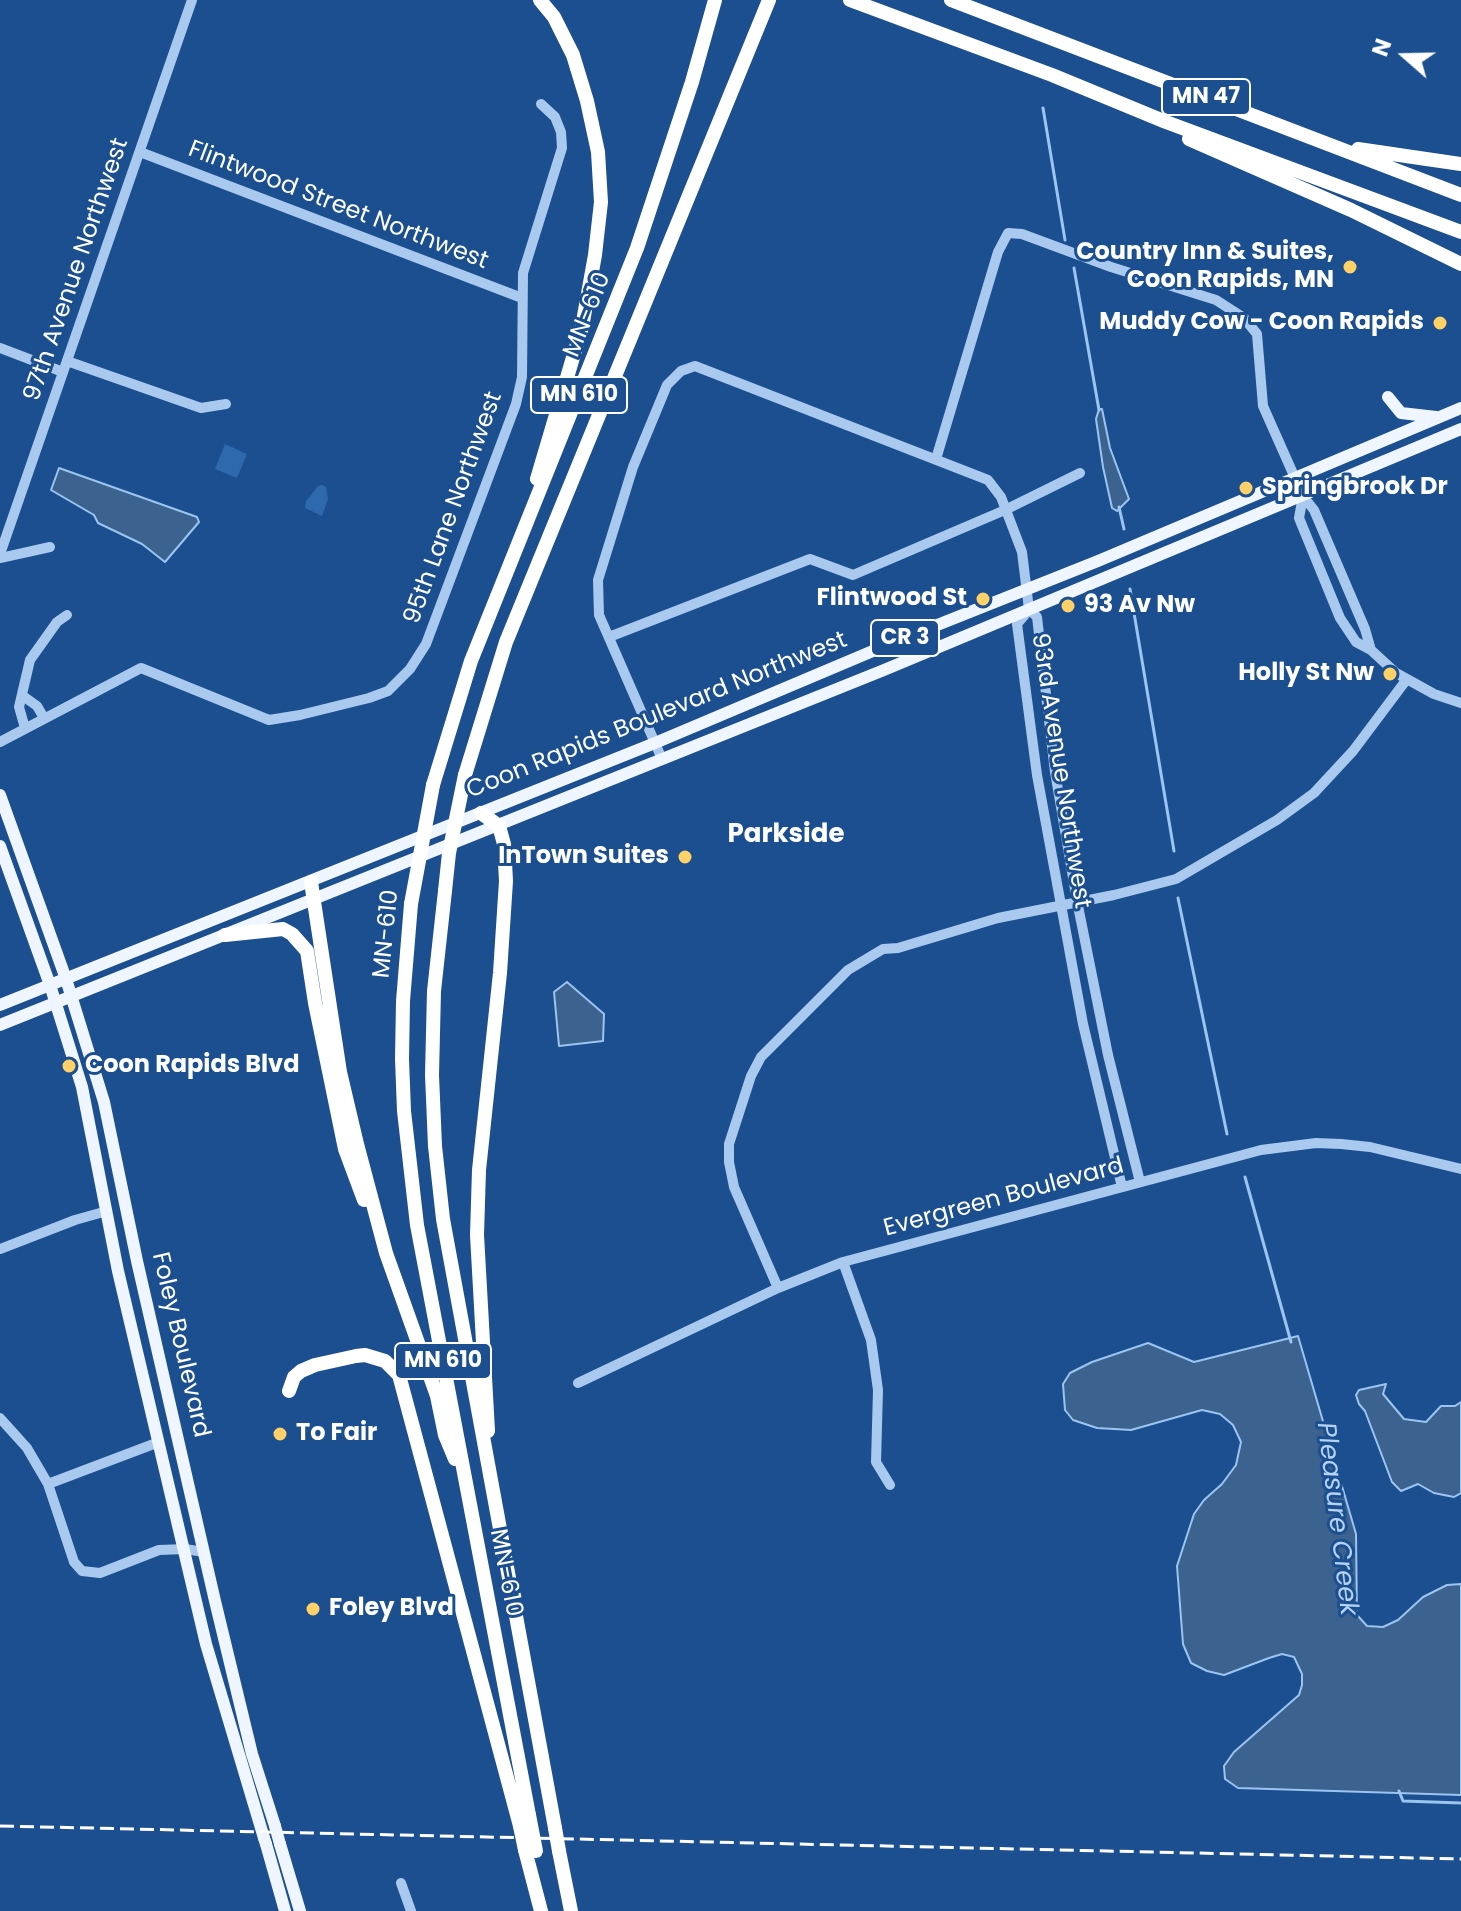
<!DOCTYPE html>
<style>
body{margin:0}
#map{position:relative;width:1461px;height:1911px;overflow:hidden;background:#1b4f8f;font-family:Poppins,sans-serif}
canvas{display:block}
.north{position:absolute;left:1365px;top:16px;width:80px;height:80px;-webkit-text-stroke:6px #1b4f8f;paint-order:stroke;rotate:290deg;font-size:22px;font-weight:700;line-height:32px;text-align:center;color:#fff}
.north::after{content:'';display:block;margin:auto;width:28px;height:36px;background:#fff;clip-path:polygon(50% 0,100% 100%,50% 72%,0 100%)}
</style>
<div id="map">
<canvas width="1461" height="1911"></canvas>
<div class="north">N</div>
</div>
<script>
const ctx = document.querySelector('canvas').getContext('2d');
ctx.lineJoin = 'round';
function fill(path, color) {
  ctx.fillStyle = color;
  ctx.fill(path, 'evenodd');
}
function toPath(rows) {
  const path = new Path2D();
  for (const r of rows) {
    path.moveTo(r[0], r[1]);
    for (let i = 2; i < r.length; i += 2) path.lineTo(r[i], r[i + 1]);
  }
  return path;
}
function strokePath(path, color, width, dash) {
  ctx.strokeStyle = color;
  ctx.lineWidth = width;
  ctx.lineCap = dash ? 'butt' : 'round';
  ctx.setLineDash(dash || []);
  ctx.stroke(path);
}
function write(font, color, halo, rows, align = 'center') {
  ctx.font = font + ' Poppins,sans-serif';
  ctx.lineWidth = 6;
  ctx.setLineDash([]);
  ctx.textBaseline = 'middle';
  ctx.strokeStyle = halo;
  ctx.fillStyle = color;
  for (const [text, x, y, turn = 0] of rows) {
    ctx.save();
    ctx.translate(x, y);
    ctx.rotate((+turn || 0) * Math.PI / 180);
    ctx.textAlign = isNaN(turn) ? turn : align;
    if (halo) ctx.strokeText(text, 0, 0);
    ctx.fillText(text, 0, 0);
    ctx.restore();
  }
}
fill(toPath([
 [225,444,247,454,237,478,215,469],
 [322,485,326,487,328,499,322,516,305,508,306,501,318,486]
]), '#2e69ad');
const water = toPath([
 [1099,409,1102,409,1110,448,1129,499,1117,511,1112,508,1103,467,1096,419,1099,409],
 [59,468,197,517,199,522,165,562,142,544,98,523,94,515,51,490,59,468],
 [567,982,604,1014,603,1041,559,1046,554,992,567,982],
 [1298,1336,1356,1534,1357,1615,1367,1626,1383,1627,1398,1620,1423,1597,1447,1585,1461,1584,1461,1795,1238,1788,1225,1779,1224,1766,1234,1752,1299,1695,1302,1685,1302,1674,1294,1657,1282,1654,1269,1658,1224,1675,1207,1671,1191,1663,1183,1644,1177,1566,1194,1514,1204,1500,1222,1484,1236,1465,1241,1442,1233,1425,1220,1414,1202,1410,1131,1430,1097,1428,1073,1420,1065,1410,1063,1384,1070,1373,1092,1362,1148,1343,1194,1362,1298,1336],
 [1386,1384,1383,1394,1404,1419,1426,1422,1441,1406,1455,1406,1461,1402,1461,1493,1454,1497,1434,1493,1418,1484,1401,1491,1392,1482,1365,1411,1359,1404,1356,1395,1359,1390,1386,1384]
]);
fill(water, '#3c6290');
strokePath(water, '#9cc4f0', 2);
strokePath(toPath([
 [1043,108,1065,240],
 [1074,268,1099,410],
 [1119,507,1124,529],
 [1130,589,1174,851],
 [1178,898,1227,1134],
 [1245,1177,1291,1342],
 [1399,1791,1403,1801,1461,1803]
]), '#9cc4f0', 3);
strokePath(toPath([
 [140,152,522,298],
 [0,348,63,372],
 [67,361,201,408,226,404],
 [936,459,998,252,1008,233,1022,234,1111,267,1216,300,1244,318,1257,334,1263,406,1303,496,1314,510,1365,629,1371,650],
 [1303,496,1299,518,1340,618,1356,642,1371,650,1396,673,1434,694,1461,703],
 [0,554,192,0],
 [0,558,50,547],
 [1029,609,1037,617,1055,772,1077,901,1108,1055,1140,1182],
 [1028,611,1017,624,1037,775,1083,1024,1122,1187],
 [609,637,810,559,853,575,1005,510,1080,473],
 [23,696,37,706,44,718],
 [25,728,19,707,30,660,57,622,67,615],
 [0,742,141,668,269,720,300,715,369,698,388,691,410,669,426,644,516,404,522,377,523,273,562,148,561,132,555,117,541,104],
 [662,759,599,615,598,580,633,467,667,385,681,371,695,366,988,480,1001,497,1022,552,1029,609],
 [0,1249,75,1220,107,1211],
 [843,1262,871,1340,878,1390,876,1462,890,1485],
 [778,1288,734,1187,729,1162,729,1144,751,1076,761,1057,848,970,883,949,898,948,998,918,1114,895,1176,879,1277,820,1314,793,1353,751,1407,679],
 [578,1383,778,1288,843,1262,1261,1150,1316,1143,1341,1144,1370,1147,1461,1169],
 [0,1418,27,1448,48,1484,74,1562,82,1571,100,1573,159,1550,185,1549,204,1552],
 [48,1484,159,1442],
 [401,1883,411,1911]
]), '#a9c9ee', 10);
strokePath(toPath([
 [1388,397,1401,413,1436,417],
 [0,795,66,979,104,1102,137,1261,215,1601,252,1754,275,1826],
 [0,846,50,985,82,1087,118,1271,206,1644,264,1838],
 [0,1005,655,743,887,645,1098,561,1461,408],
 [0,1025,884,670,1461,429],
 [266,1844,285,1911],
 [280,1844,300,1911]
]), '#f0f6ff', 12);
strokePath(toPath([
 [850,0,1052,75,1166,122,1461,232],
 [951,0,1461,195],
 [1189,139,1351,210,1461,264],
 [1358,149,1461,164],
 [537,479,582,327,595,255,601,202,598,152,587,101,573,55,554,17,540,0],
 [465,775,506,642,769,0],
 [433,785,471,661,637,248,692,82,715,0],
 [481,813,499,826,504,844,506,881,500,973,479,1170,477,1235,488,1431],
 [311,882,340,1072,357,1144,386,1253,437,1396,445,1435,455,1459],
 [445,891,434,991,432,1075,435,1146,443,1219,555,1828],
 [411,904,403,1001,402,1059,404,1111,417,1225,529,1815],
 [225,935,283,929,292,934,307,951,315,1003,345,1149,364,1200],
 [289,1391,294,1377,301,1371,315,1365,356,1356,365,1355,385,1361,399,1375,520,1826],
 [525,1850,541,1911],
 [559,1851,571,1911]
]), '#fff', 14);
strokePath(toPath([
 [0,1826,1461,1859]
]), '#fff', 3, [14, 6]);
strokePath(toPath([
 [275,1826,280,1844],
 [264,1838,266,1844]
]), '#f0f6ff', 12);
strokePath(toPath([
 [445,891,449,853,465,775],
 [411,904,433,785],
 [529,1815,536,1851],
 [520,1826,525,1850],
 [555,1828,559,1851]
]), '#fff', 14);
for (const [x, y, r, color] of [
 [1350,267,8,"#ffd166"],
 [1440,323,8,"#ffd166"],
 [1246,488,8,"#ffd166"],
 [983,599,8,"#ffd166"],
 [1068,606,8,"#ffd166"],
 [1390,674,8,"#ffd166"],
 [685,857,8,"#ffd166"],
 [69,1066,8,"#ffd166"],
 [280,1434,8,"#ffd166"],
 [313,1609,8,"#ffd166"]
]) {
  const dot = new Path2D();
  dot.arc(x, y, r, 0, 2 * Math.PI);
  ctx.fillStyle = color;
  ctx.fill(dot);
  strokePath(dot, '#1b4f8f', 3);
}
for (const [x, y, w] of [
 [1206,97,88],
 [579,395,96],
 [905,638,68],
 [443,1361,96]
]) {
  const box = new Path2D();
  box.roundRect(x - w / 2, y - 18, w, 36, 6);
  ctx.fillStyle = '#1b4f8f';
  ctx.fill(box);
  strokePath(box, '#fff', 2);
}
write('bold 22px', '#fff', null, [
 ["MN 47",1206,97],
 ["MN 610",579,395],
 ["CR 3",905,638],
 ["MN 610",443,1361]
]);
write('24px', '#fff', '#1b4f8f', [
 ["Flintwood Street Northwest",338,206,21],
 ["97th Avenue Northwest",77,270,-71],
 ["MN-610",588,315,-68],
 ["95th Lane Northwest",454,508,-70],
 ["Coon Rapids Boulevard Northwest",657,716,-22],
 ["93rd Avenue Northwest",1060,771,81],
 ["MN-610",387,934,-84],
 ["Evergreen Boulevard",1004,1198,-15],
 ["Foley Boulevard",180,1345,77],
 ["MN-610",505,1573,79]
]);
write('bold 24px', '#fff', '#1b4f8f', [
 ["Country Inn & Suites,",1334,253],
 ["Coon Rapids, MN",1334,281],
 ["Muddy Cow - Coon Rapids",1424,323],
 ["Springbrook Dr",1262,488,"left"],
 ["Flintwood St",967,599],
 ["93 Av Nw",1084,606,"left"],
 ["Holly St Nw",1374,674],
 ["InTown Suites",669,857],
 ["Coon Rapids Blvd",85,1066,"left"],
 ["To Fair",296,1434,"left"],
 ["Foley Blvd",329,1609,"left"]
], 'right');
write('bold 26px', '#fff', '#1b4f8f', [
 ["Parkside",786,835]
]);
write('italic 26px', '#b5d3f5', '#1b4f8f', [
 ["Pleasure Creek",1336,1519,83]
]);
</script>
